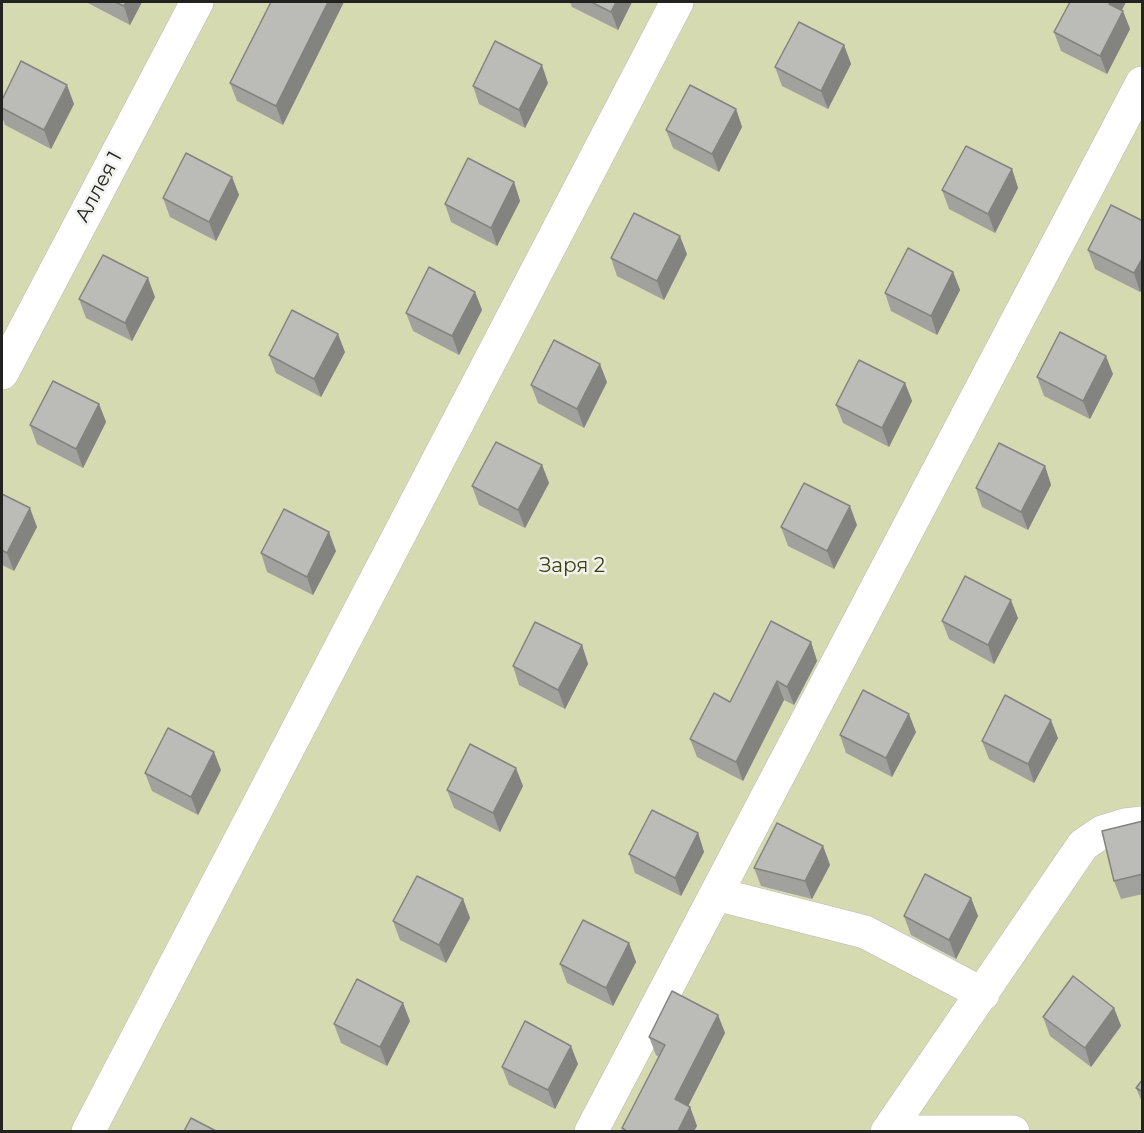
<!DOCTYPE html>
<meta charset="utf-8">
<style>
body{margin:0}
#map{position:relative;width:1144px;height:1133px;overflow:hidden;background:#e4e4e0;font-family:Montserrat,sans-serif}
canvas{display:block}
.frame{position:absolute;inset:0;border:3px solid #222220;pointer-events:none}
</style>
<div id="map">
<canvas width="1144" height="1133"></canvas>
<div class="frame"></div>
</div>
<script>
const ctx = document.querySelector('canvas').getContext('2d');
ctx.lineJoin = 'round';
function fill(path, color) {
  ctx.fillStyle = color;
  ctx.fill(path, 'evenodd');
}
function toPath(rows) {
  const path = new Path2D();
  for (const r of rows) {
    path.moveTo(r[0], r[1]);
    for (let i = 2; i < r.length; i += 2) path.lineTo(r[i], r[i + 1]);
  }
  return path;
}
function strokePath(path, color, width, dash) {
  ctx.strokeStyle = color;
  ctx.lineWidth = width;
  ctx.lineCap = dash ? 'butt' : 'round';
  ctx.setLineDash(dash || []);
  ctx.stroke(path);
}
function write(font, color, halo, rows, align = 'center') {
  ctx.font = font + ' Montserrat,sans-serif';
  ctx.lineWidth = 5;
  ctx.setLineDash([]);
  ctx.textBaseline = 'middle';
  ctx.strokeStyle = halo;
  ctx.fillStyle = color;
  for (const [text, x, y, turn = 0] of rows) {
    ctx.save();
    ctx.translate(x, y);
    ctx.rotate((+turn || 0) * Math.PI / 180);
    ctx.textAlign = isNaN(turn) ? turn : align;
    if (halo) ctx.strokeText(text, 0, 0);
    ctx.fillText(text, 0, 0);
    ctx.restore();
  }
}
fill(toPath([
 [2,2,1142,2,1142,1131,2,1131]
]), '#d5dab0');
const minor = toPath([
 [2,373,197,2],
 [716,894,865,932,983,994],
 [88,1132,677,2],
 [591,1132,1142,83],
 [887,1132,1083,845,1102,832,1125,825,1142,823],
 [913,1132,1013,1132]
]);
strokePath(minor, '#babab6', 34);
strokePath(minor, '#fff', 33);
fill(toPath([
 [86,2,142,2,130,25],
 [271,2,283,125,237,101,230,83],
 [570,2,632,2,618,30,572,7],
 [1070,2,1126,2,1122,10,1130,29,1107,74,1061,51,1054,32],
 [844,45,851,64,828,109,782,86,775,67],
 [548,83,525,128,479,104,473,86],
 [2,100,74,104,51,149,5,125,2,116],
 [736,109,742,127,719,172,673,148,666,130],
 [1012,169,1018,188,995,233,949,209,942,190],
 [232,177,239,195,216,241,170,217,163,198],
 [514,182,520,201,497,246,451,222,445,204],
 [1143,221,1143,288,1140,292,1095,269,1088,250],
 [687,254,664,300,617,276,611,258],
 [953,272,960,290,937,335,891,311,885,293],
 [475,292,482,310,459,355,413,331,406,313],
 [155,297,132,341,86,318,79,299],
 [345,352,321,397,276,373,269,355],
 [1113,374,1090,419,1044,396,1037,377],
 [607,382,584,428,538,403,531,385],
 [905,383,912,401,889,447,843,423,836,405],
 [99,404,106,422,83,468,37,444,30,425],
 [542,465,549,483,525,528,479,505,472,486],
 [1045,466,1051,485,1028,530,982,507,976,488],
 [2,494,37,527,14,571,2,565],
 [857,525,834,569,788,546,781,527],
 [336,551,313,595,267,572,261,553],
 [1018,618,994,664,949,639,942,621],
 [811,642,817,661,794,705,784,700,743,781,697,757,690,739,730,702],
 [582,645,588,664,565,709,519,685,513,666],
 [916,732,892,777,846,753,840,735],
 [1058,738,1034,783,989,759,982,741],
 [221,770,198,815,152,791,145,773],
 [523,786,500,832,454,808,447,790],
 [1143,821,1143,894,1121,899,1114,881],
 [698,833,704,852,681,896,635,873,629,854],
 [823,846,830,865,812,899,761,886,754,868],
 [971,898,978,916,956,959,911,935,904,916],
 [463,899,470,918,446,963,400,940,393,921],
 [629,943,636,962,613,1006,567,983,560,964],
 [1114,1008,1121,1026,1091,1067,1050,1036,1043,1017],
 [718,1015,725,1033,688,1106,690,1107,697,1126,694,1131,623,1131,622,1128,659,1057,656,1055,649,1037],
 [410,1021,387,1066,341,1043,334,1024],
 [578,1064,555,1109,509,1085,502,1067],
 [1143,1079,1143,1104,1136,1088]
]), '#a1a19d');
fill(toPath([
 [126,2,142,2,130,25,124,6],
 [328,2,344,2,283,125,276,106],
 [616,2,632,2,618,30,611,12],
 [1110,2,1126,2,1115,22,1109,4],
 [1123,11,1130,29,1107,74,1100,56],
 [844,45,851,64,828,109,821,91],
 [542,65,548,83,525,128,519,110],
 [67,85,74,104,51,149,44,130],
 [736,109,742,127,719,172,712,154],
 [1012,169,1018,188,995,233,988,214],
 [232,177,239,195,216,241,209,222],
 [514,182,520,201,497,246,491,228],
 [680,236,687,254,664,300,657,281],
 [1143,257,1143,288,1140,292,1134,273],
 [953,272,960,290,937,335,931,316],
 [148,278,155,297,132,341,125,323],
 [475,292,482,310,459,355,452,336],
 [338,334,345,352,321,397,314,379],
 [1106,356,1113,374,1090,419,1083,401],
 [600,364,607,382,584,428,577,409],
 [905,383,912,401,889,447,882,428],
 [99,404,106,422,83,468,76,449],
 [542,465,549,483,525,528,518,510],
 [1045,466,1051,485,1028,530,1021,512],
 [850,506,857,525,834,569,827,551],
 [30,508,37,527,14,571,7,553],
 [329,532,336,551,313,595,307,577],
 [1011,600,1018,618,994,664,988,645],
 [811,642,817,661,794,705,787,687],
 [582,645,588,664,565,709,558,690],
 [777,681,784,700,743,781,736,762],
 [909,714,916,732,892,777,886,758],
 [1051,720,1058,738,1034,783,1028,764],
 [214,752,221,770,198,815,191,797],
 [516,768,523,786,500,832,493,813],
 [698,833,704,852,681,896,675,878],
 [823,846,830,865,812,899,805,881],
 [971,898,978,916,956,959,949,940],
 [463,899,470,918,446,963,439,945],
 [629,943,636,962,613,1006,606,988],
 [403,1003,410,1021,387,1066,380,1047],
 [1114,1008,1121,1026,1091,1067,1085,1048],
 [718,1015,725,1033,682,1118,675,1099],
 [571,1046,578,1064,555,1109,548,1090],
 [690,1107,697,1126,694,1131,678,1131]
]), '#838380');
const building = toPath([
 [115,2,126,2,124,6,115,2],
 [271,2,328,2,276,106,230,83,271,2],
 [591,2,616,2,611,12,591,2],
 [1070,2,1110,2,1109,4,1123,11,1100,56,1054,32,1070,2],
 [799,22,844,45,821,91,775,67,799,22],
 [495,41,542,65,519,110,473,86,495,41],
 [21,61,67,85,44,130,2,108,2,100,21,61],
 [690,85,736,109,712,154,666,130,690,85],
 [966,146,1012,169,988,214,942,190,966,146],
 [186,153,232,177,209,222,163,198,186,153],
 [468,158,514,182,491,228,445,204,468,158],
 [1111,205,1143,221,1143,257,1134,273,1088,250,1111,205],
 [634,213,680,236,657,281,611,258,634,213],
 [908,248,953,272,931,316,885,293,908,248],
 [103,255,148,278,125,323,79,299,103,255],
 [429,267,475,292,452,336,406,313,429,267],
 [292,310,338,334,314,379,269,355,292,310],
 [1060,332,1106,356,1083,401,1037,377,1060,332],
 [554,340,600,364,577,409,531,385,554,340],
 [859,360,905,383,882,428,836,405,859,360],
 [53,381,99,404,76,449,30,425,53,381],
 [496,442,542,465,518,510,472,486,496,442],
 [999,443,1045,466,1021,512,976,488,999,443],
 [804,483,850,506,827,551,781,527,804,483],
 [2,494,30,508,7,553,2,550,2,494],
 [284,509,329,532,307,577,261,553,284,509],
 [965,576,1011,600,988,645,942,621,965,576],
 [771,621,811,642,787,687,777,681,736,762,690,739,714,693,730,702,771,621],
 [535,622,582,645,558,690,513,666,535,622],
 [863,690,909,714,886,758,840,735,863,690],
 [1005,695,1051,720,1028,764,982,741,1005,695],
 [168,728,214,752,191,797,145,773,168,728],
 [470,744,516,768,493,813,447,790,470,744],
 [652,810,698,833,675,878,629,854,652,810],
 [1143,821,1143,874,1114,881,1102,831,1143,821],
 [777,823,823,846,805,881,754,868,777,823],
 [925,874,971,898,949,940,904,916,925,874],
 [417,876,463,899,439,945,393,921,417,876],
 [583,920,629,943,606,988,560,964,583,920],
 [1073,976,1114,1008,1085,1048,1043,1017,1073,976],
 [357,979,403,1003,380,1047,334,1024,357,979],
 [672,991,718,1015,675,1099,690,1107,678,1131,627,1131,622,1128,665,1045,649,1037,672,991],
 [525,1021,571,1046,548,1090,502,1067,525,1021],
 [1143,1079,1143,1092,1136,1088,1143,1079],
 [191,1118,216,1131,184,1131,191,1118]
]);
fill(building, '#bbbbb7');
strokePath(building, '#838380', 1.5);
write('20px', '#222220', '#f1f2ed', [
 ["Аллея 1",99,187,-62]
]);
write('20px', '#3c3f0a', '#f1f2ed', [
 ["Заря 2",572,566]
]);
</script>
